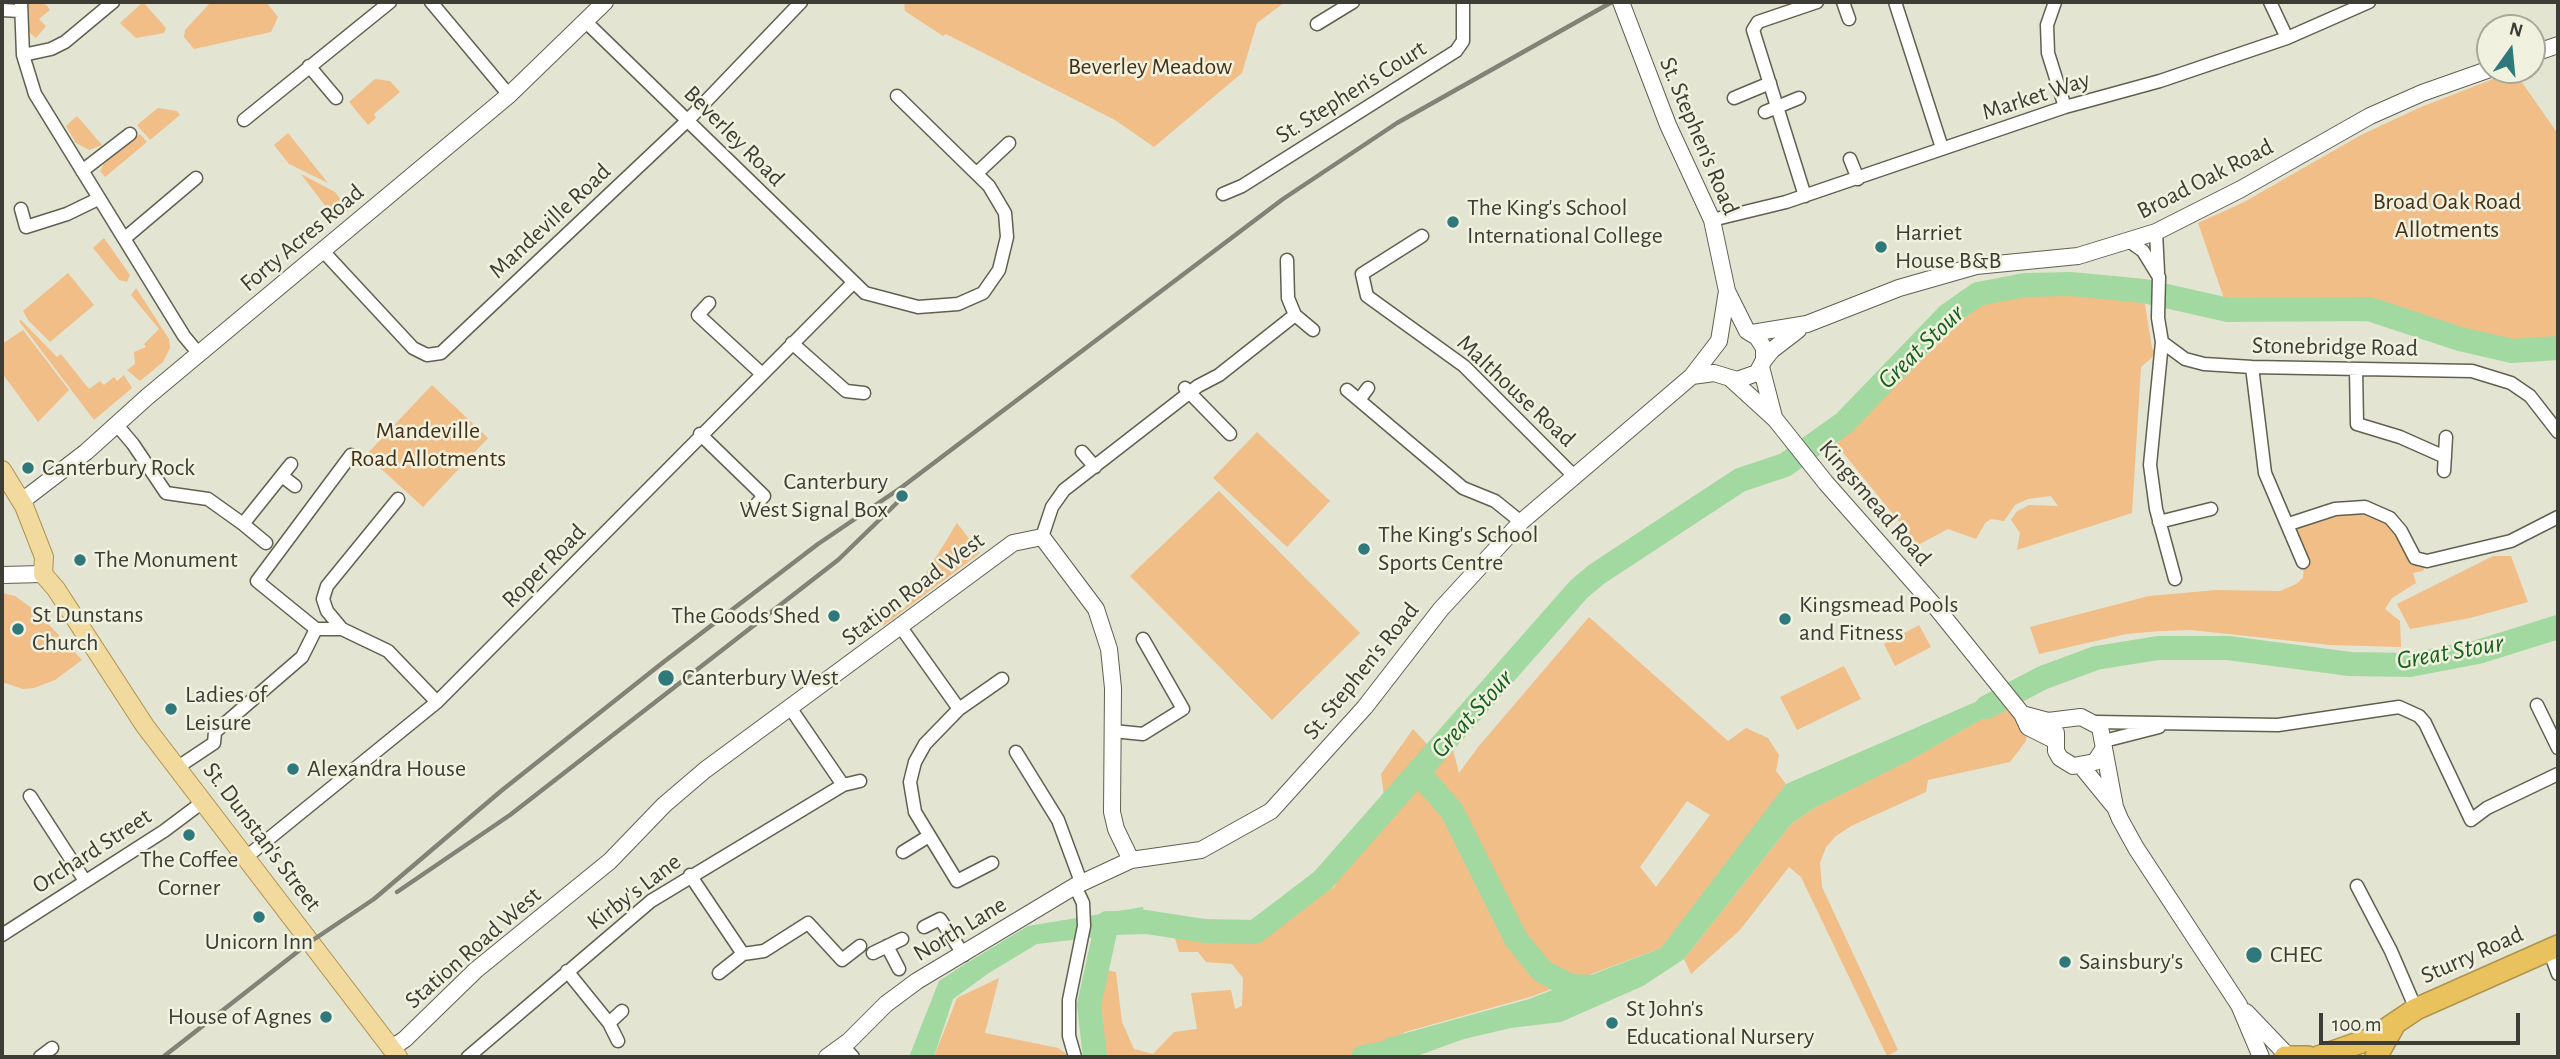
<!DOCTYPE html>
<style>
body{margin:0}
#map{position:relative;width:2560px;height:1059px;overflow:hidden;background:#e4e4d2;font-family:"Alegreya Sans",sans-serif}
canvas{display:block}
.frame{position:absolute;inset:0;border:4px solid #3d3d36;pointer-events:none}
.north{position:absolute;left:2476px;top:14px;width:70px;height:70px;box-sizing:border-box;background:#f1f1df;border:2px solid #a9a99b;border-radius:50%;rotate:15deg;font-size:19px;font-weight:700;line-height:28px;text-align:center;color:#3d3d36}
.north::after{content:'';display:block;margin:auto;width:24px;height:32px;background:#2f797d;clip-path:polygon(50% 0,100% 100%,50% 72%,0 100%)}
.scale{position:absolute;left:2319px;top:1013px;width:201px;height:32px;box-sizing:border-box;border:4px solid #3d3d36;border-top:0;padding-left:9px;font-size:21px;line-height:24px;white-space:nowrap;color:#3d3d36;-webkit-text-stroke:5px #f1f1df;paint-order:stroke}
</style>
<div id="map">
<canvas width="2560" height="1059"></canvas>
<div class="frame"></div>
<div class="north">N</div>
<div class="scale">100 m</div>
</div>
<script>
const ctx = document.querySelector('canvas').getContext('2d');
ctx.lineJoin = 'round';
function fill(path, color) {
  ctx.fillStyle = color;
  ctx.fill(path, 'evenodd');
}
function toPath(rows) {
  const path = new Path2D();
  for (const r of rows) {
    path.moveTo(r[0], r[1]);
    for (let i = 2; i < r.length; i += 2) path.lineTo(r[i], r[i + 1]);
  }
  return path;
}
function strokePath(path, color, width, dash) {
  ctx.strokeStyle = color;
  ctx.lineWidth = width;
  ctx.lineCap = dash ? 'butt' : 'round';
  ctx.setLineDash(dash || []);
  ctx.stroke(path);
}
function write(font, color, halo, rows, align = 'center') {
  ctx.font = font + ' "Alegreya Sans",sans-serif';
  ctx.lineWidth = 5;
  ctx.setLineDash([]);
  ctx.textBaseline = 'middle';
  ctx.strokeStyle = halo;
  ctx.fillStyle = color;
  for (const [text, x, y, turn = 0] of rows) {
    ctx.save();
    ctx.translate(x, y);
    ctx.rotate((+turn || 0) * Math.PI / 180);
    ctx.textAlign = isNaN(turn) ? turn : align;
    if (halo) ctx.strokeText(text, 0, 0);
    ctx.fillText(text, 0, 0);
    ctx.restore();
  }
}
fill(toPath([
 [27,2,44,2,50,10,39,19,46,26,36,38,28,31],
 [143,2,166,28,164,33,136,38,120,23],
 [211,2,266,2,278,17,271,32,194,49,184,37,185,30],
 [904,2,1285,2,1257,23,1242,73,1154,147,1115,120,946,34,943,36,905,11],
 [2514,71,2558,134,2558,343,2513,347,2460,336,2369,306,2227,307,2198,223,2244,202,2361,135,2421,107],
 [375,79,390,81,400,92,374,114,376,118,368,125,349,102],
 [158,108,177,111,180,115,150,140,137,125],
 [77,116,102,145,89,150,76,143,66,126],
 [288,133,328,183,289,164,274,145],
 [140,134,147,142,105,177,100,171,104,164],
 [301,174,335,192,349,210,336,220],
 [104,238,130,275,127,282,119,280,93,248],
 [68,273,94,305,50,342,28,320,23,311],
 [136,288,169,339,170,348,163,362,140,381,127,370,135,364,134,352,146,347,144,344,159,329,131,295],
 [2048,290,2144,298,2152,348,2157,353,2141,367,2132,513,2017,550,2020,533,2011,520,2016,512,2029,505,2058,506,2051,496,2028,499,2015,505,2004,521,1991,519,1985,523,1976,539,1948,529,1918,545,1836,444,1973,310,1998,296],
 [21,320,57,357,61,354,89,389,100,381,104,385,114,377,117,381,124,375,132,388,94,420,19,321],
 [23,330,69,390,38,422,2,373,2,344],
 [432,385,488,438,423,507,366,455],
 [1257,432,1330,501,1287,547,1213,478],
 [1219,491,1360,633,1272,720,1130,576],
 [2377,511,2409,548,2427,561,2423,571,2413,573,2416,583,2392,598,2385,609,2400,621,2401,647,2330,645,2191,630,2160,631,2126,634,2039,654,2030,627,2149,596,2216,590,2280,591,2296,584,2303,578,2304,566,2289,524,2312,517],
 [957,523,980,553,883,626,884,616,904,609],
 [2493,556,2511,556,2528,602,2470,618,2410,629,2397,604],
 [2,593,15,596,37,612,82,660,55,680,34,688,23,689,2,682],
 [1589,617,1728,741,1746,728,1768,738,1779,755,1776,771,1786,784,1730,865,1661,948,1530,997,1405,1032,1369,1057,1100,1057,1093,1005,1100,969,1116,972,1122,1022,1134,1049,1153,1054,1174,1032,1197,1029,1191,993,1231,990,1235,1009,1242,1006,1243,978,1232,964,1206,962,1198,952,1179,952,1173,931,1215,938,1258,936,1334,887,1364,837,1387,818,1381,774,1413,729,1440,758,1452,746,1459,773,1479,746],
 [1687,801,1710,815,1656,887,1640,867],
 [1919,625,1931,647,1895,666,1884,644],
 [1844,666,1861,699,1797,730,1780,697],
 [2012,702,2028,727,2026,741,2010,762,1928,780,1926,792,1851,826,1836,836,1826,847,1820,863,1822,887,1898,1050,1887,1056,1801,877,1789,867,1740,930,1691,974,1684,959,1792,823,1819,805,1910,760],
 [999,978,985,1033,1058,1048,1071,1057,934,1057,957,998]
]), '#f0be86');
fill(toPath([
 [2003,690,2012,702,1909,761,1816,807,1792,823,1684,959,1643,986,1561,1022,1511,1028,1464,1039,1414,1057,1378,1057,1384,1039,1529,999,1661,948,1786,784],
 [1143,907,1148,931,1037,944,989,973,953,999,934,1057,909,1057,939,981,965,964,1028,926]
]), '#a2d9a1');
strokePath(toPath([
 [1987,707,2042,678,2096,658,2158,648,2228,648,2350,664,2410,665,2478,652,2558,627],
 [1419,773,1452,811,1516,939,1542,971,1570,986,1597,987],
 [1112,923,1146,922,1205,931,1255,932,1323,880,1579,589,1597,574,1740,480,1785,465,1844,423,1948,315,1978,294,2025,285,2071,284,2144,291,2228,310,2369,309,2460,339,2512,351,2558,348],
 [1095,1057,1089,1005,1107,923],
 [1363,1057,1411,1048]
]), '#a2d9a1', 24);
const street = toPath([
 [21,2,23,55,35,94,184,336,199,354],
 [431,2,509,95],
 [1843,2,1849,19],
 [1895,2,1942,148],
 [2055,2,2047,25,2048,53,2065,107],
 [2270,2,2287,38],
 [2,10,20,11],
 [585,21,865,293,918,307,958,304,983,293,999,270,1007,237,1005,213,989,186,897,96],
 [1317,24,1353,2],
 [23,55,51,49,65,42,113,2],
 [309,66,336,98],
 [1734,98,1770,83],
 [1765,112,1799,98],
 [244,120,390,2],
 [1850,159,1858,179],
 [82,171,130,134],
 [977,173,1009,143],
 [1223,194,1242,186,1456,51,1463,41,1463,2],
 [1805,196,1753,30,1758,22,1817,2],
 [21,209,26,227,67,214,98,199],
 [1712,220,1786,202,2065,107,2160,81,2287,38,2369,2],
 [2156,232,2158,272],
 [1422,236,1362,274,1367,296,1464,366,1574,476],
 [125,238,196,178],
 [2129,241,2143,251,2159,277,2158,318,2162,342,2185,359,2204,364,2252,367,2472,371,2511,383,2530,396,2558,432],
 [322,250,413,348,427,355,441,353,688,120,801,2],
 [1287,260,1288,298,1295,315],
 [709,303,698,315,762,374],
 [2162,342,2150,465,2156,509,2175,579],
 [792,343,846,391,864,393],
 [2252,367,2265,473,2303,562],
 [2356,369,2357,424,2400,437,2445,457],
 [1185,388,1230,434],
 [1347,390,1463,488,1495,501,1521,522],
 [1359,400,1368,388],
 [116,424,133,444,166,493,208,499,243,524,291,464],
 [700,434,764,496,753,508],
 [1082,452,1095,467],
 [2444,471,2446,437],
 [282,476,295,486],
 [398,499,327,586,323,599,327,611,342,629,388,651,437,702],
 [2159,522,2211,509],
 [243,524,266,543],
 [2289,524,2335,509,2365,507,2390,518,2401,531,2415,558,2427,561],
 [1042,537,1052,507,1064,490,1198,386,1219,375,1295,315,1313,330],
 [2427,561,2511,541,2558,517],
 [900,626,959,709],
 [342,629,316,629,257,581,351,455],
 [2537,705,2558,748],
 [791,709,843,785],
 [2095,722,2278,725,2399,707,2419,716,2425,723,2471,820,2487,808,2558,774],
 [1113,731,1143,734,1183,709,1143,639],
 [2104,741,2159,727],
 [1016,752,1058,820,1081,882],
 [178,767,214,743,215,732,302,657,316,629],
 [30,796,85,881],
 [903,852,929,836],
 [245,858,437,702,853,283],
 [992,863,957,881,915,812,910,782,915,762,925,744,959,709,1002,679],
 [690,875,743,954,764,951,808,923,842,960,860,946],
 [1075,886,1083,903,1084,926,1069,1000,1069,1036,1075,1057],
 [2357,886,2391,951,2416,1009],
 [924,927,940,919,964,955],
 [2,935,164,831,204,801],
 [887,946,899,969],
 [2549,950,2558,974],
 [873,953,902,939],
 [567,971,609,1023,618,1041],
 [719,973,743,954],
 [609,1023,622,1011],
 [843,1046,853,1057],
 [40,1057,52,1048],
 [468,1057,651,901,843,785,860,781]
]);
const secondary = toPath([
 [1621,2,1668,125,1712,220,1727,291,1747,331],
 [2532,54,2558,45],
 [1752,333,1807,324,1899,288,1976,266,2078,256,2156,232,2241,189,2370,116,2422,93,2490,69],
 [1764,360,1772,350,1798,330],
 [1761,367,1774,417],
 [1692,376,1714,373,1737,380,1757,373,1764,360,1764,348,1757,337,1747,331],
 [1730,378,1775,419,1826,483,1939,611,2022,714,2028,727,2054,740],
 [22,501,86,452,147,397,509,95,605,2],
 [2,575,43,574],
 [2022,714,2048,721,2081,717,2100,727,2115,807,2120,819,2136,848,2239,1005,2261,1057],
 [2056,733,2056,751,2060,758,2073,766,2095,762,2104,748],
 [2082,767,2113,805],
 [2246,1012,2288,1056],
 [392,1048,405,1039,476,970,610,861,664,805,705,770,1013,543,1042,537,1096,609,1109,649,1113,688,1112,812,1116,829,1131,860],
 [827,1057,849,1041,886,1004,917,981,1075,886,1131,860,1201,850,1271,811,1365,707,1441,609,1521,522,1692,376,1719,341,1727,291]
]);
const primary = toPath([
 [2,470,24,506,44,557,43,574,56,589,145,726,398,1057]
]);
const highway = toPath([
 [2285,1057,2308,1057],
 [2318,1057,2373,1038,2416,1009,2558,946],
 [2376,1057,2393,1027]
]);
strokePath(street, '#606050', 15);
strokePath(secondary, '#606050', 18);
strokePath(primary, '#ad934f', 20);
strokePath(highway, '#ad934f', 24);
strokePath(street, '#fff', 12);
strokePath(secondary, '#fff', 16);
strokePath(primary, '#f2da9e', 18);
strokePath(highway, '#eac25d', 21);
strokePath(toPath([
 [397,892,510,815,838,560,906,494],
 [163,1057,310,942,374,899,501,791,661,664,818,544,902,487,1283,199,1397,123,1612,2]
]), '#828276', 4.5);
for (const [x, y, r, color] of [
 [1453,222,7,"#2f797d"],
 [1881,247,7,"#2f797d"],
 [28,468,7,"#2f797d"],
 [902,496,7,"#2f797d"],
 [1364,549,7,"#2f797d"],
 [80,560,7,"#2f797d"],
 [834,616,7,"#2f797d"],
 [1785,619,7,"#2f797d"],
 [18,629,7,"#2f797d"],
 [666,678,9,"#2f797d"],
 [171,709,7,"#2f797d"],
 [293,769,7,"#2f797d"],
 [189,835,7,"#2f797d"],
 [259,917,7,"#2f797d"],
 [2254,955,9,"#2f797d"],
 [2065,962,7,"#2f797d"],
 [326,1017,7,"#2f797d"],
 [1612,1023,7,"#2f797d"]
]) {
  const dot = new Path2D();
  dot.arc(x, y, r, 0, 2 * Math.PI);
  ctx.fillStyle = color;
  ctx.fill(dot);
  strokePath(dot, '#f1f1df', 2.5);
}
write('24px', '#453016', '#f1f1df', [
 ["Beverley Meadow",1150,67],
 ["Broad Oak Road",2447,202],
 ["Allotments",2447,230],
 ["Mandeville",428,431],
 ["Road Allotments",428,459]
]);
write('24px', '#3d3d36', '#f1f1df', [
 ["St. Stephen's Court",1351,92,-32],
 ["Market Way",2036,96,-18],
 ["Beverley Road",734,136,45],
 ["St. Stephen's Road",1699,136,67],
 ["Broad Oak Road",2205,179,-27],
 ["Mandeville Road",550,221,-43],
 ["Forty Acres Road",302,238,-40],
 ["Stonebridge Road",2335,347,1],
 ["Malthouse Road",1516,391,43],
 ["Kingsmead Road",1875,503,49],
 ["Roper Road",544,566,-45],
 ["Station Road West",913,589,-37],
 ["St. Stephen's Road",1361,671,-51],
 ["St. Dunstan's Street",262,837,53],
 ["Orchard Street",92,851,-33],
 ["Kirby's Lane",634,892,-37],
 ["North Lane",960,929,-31],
 ["Station Road West",473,948,-41],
 ["Sturry Road",2472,955,-24]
]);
write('24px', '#3d3d36', '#f1f1df', [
 ["The King's School",1467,208],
 ["International College",1467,236],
 ["Harriet",1895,233],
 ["House B&B",1895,261],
 ["Canterbury Rock",42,468],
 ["Canterbury",888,482,"right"],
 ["West Signal Box",888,510,"right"],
 ["The King's School",1378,535],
 ["Sports Centre",1378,563],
 ["The Monument",94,560],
 ["Kingsmead Pools",1799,605],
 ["and Fitness",1799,633],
 ["St Dunstans",32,615],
 ["Church",32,643],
 ["The Goods Shed",820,616,"right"],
 ["Canterbury West",682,678],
 ["Ladies of",185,695],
 ["Leisure",185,723],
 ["Alexandra House",307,769],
 ["The Coffee",189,860,"center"],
 ["Corner",189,888,"center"],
 ["Unicorn Inn",259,942,"center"],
 ["CHEC",2270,955],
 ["Sainsbury's",2079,962],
 ["St John's",1626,1009],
 ["Educational Nursery",1626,1037],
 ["House of Agnes",312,1017,"right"]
], 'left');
write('italic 26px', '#14601b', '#f1f1df', [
 ["Great Stour",1921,347,-44],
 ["Great Stour",2450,652,-10],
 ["Great Stour",1472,714,-48]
]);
</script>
